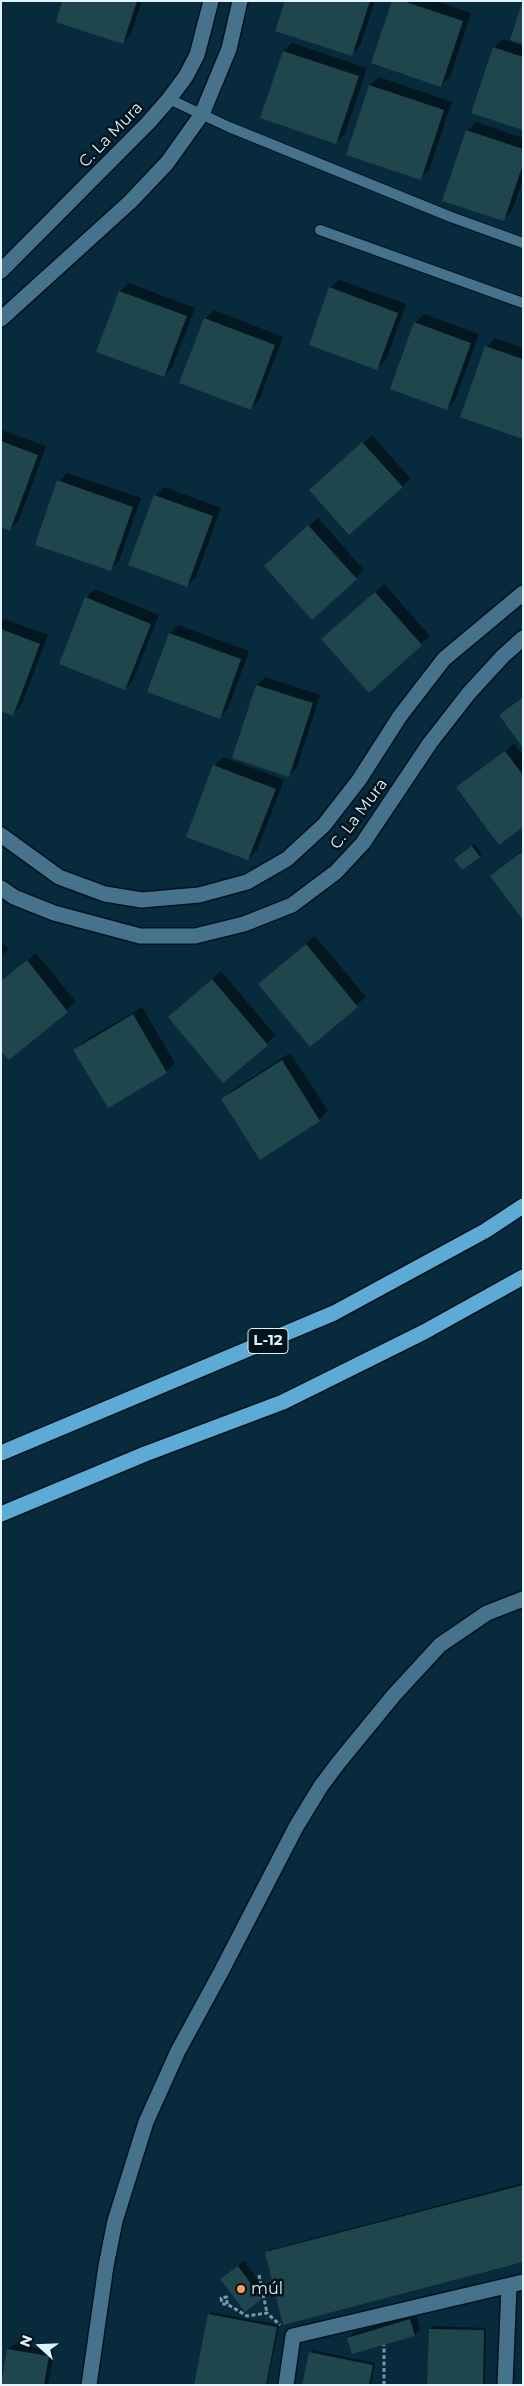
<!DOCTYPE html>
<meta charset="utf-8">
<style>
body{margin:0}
#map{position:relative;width:524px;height:2386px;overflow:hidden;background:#072b3c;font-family:Montserrat,sans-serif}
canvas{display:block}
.frame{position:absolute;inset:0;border:2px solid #e0f3fe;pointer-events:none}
.north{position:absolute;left:15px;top:2321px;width:50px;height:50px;-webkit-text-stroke:4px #02121b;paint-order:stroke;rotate:290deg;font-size:14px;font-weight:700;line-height:20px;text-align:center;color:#e0f3fe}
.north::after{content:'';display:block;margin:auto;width:18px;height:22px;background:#e0f3fe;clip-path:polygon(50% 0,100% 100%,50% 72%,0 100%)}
</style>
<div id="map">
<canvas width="524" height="2386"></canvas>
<div class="frame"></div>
<div class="north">N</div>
</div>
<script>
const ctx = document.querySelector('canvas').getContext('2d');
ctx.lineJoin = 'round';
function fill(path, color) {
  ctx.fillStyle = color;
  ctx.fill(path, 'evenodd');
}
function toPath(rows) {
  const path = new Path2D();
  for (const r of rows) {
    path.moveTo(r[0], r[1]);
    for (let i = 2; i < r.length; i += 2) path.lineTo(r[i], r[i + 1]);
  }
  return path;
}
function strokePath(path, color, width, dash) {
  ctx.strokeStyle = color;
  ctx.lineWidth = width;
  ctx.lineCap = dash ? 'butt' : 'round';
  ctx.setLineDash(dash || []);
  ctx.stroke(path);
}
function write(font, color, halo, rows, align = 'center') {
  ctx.font = font + ' Montserrat,sans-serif';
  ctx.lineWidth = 5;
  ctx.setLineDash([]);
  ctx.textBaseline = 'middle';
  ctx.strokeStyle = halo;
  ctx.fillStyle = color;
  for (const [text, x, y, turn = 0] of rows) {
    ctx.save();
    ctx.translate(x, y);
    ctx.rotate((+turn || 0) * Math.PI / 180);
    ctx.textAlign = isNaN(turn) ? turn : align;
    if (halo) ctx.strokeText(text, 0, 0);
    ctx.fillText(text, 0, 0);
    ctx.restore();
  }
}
fill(toPath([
 [64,1,142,1,131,34,122,43],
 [287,1,375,1,360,46,351,55],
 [393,1,437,1,471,13,450,77,441,85],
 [503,39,523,46,523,129,494,48],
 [292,43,367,68,345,134,336,142,284,51],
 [379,77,452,102,429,170,421,178,370,86],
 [476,122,523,138,523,179,512,211,503,220,467,131],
 [339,280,406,304,386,360,377,368,330,288],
 [129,283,195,308,172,367,163,376,98,351,120,291],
 [214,310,283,337,259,400,251,408,205,319],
 [424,314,479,334,455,400,447,408,415,323],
 [495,338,523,348,523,437,486,347],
 [1,430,46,446,19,520,10,529,1,526],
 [372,435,410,478,402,487,319,482],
 [67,473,141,498,119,561,110,570,59,481],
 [164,487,221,508,196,577,187,585,155,495],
 [318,518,364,570,356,578,274,558],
 [384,584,430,636,369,691,332,631],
 [95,589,159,615,133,680,125,689,86,598],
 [1,618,48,635,21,706,13,714,1,710],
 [178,625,249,651,228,709,219,717,170,634],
 [265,677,320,695,297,767,289,775,257,686],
 [523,696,523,746,500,715],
 [514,744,523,755,523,826,458,788],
 [223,757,284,780,257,850,248,859,214,766],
 [475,844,482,854,462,869,458,856],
 [523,850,523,918,492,876],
 [315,936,366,997,310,1045,268,976],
 [1,941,8,949,1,956],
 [36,953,76,1002,9,1059,1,981],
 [221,971,275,1035,267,1044,169,1017],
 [142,1007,175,1063,166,1072,108,1106,75,1050,84,1041],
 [290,1053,328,1111,319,1120,260,1158,223,1099,231,1091],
 [523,2183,523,2261,267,2252,269,2250],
 [244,2261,267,2292,245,2310,228,2274],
 [211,2312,279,2325,267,2385,195,2385,209,2314],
 [416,2314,420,2329,415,2335,348,2338,354,2332],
 [433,2326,486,2328,485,2385,429,2385,430,2329],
 [14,2344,54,2351,48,2385,26,2385,8,2349],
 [312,2350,375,2363,371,2385,303,2385,310,2353]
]), '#0007');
fill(toPath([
 [62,1,137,1,123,44,56,22],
 [285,1,370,1,352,56,275,31],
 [392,1,403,1,463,21,441,87,371,63],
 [522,3,523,3,523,44,510,40],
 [493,47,523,57,523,130,471,113],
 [283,51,359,76,336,144,260,118],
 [369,85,444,110,421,180,346,155],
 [466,130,523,149,523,164,504,221,442,201],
 [329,287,398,313,377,370,309,345],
 [119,291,187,316,164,377,96,352],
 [204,318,275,345,251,410,179,383],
 [414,322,471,343,447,410,390,389],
 [485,346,523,359,523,439,460,417],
 [1,441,38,455,10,531,1,527],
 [362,442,403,487,349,535,309,490],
 [57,480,133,507,111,571,35,545],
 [154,495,213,516,187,587,128,565],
 [308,525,357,579,312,620,264,566],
 [375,592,422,645,369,693,321,639],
 [85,597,151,624,125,690,59,664],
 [1,629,40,644,13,716,1,711],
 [169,633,241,659,220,719,147,692],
 [256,685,313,703,289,777,232,758],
 [523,697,523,748,499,715],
 [505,751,523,775,523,827,499,845,456,787],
 [213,765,276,789,248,860,186,837],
 [472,846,480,857,462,870,454,859],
 [523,851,523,920,490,876],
 [306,944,358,1007,310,1047,258,984],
 [27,960,68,1012,9,1060,1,1051,1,981],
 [212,979,268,1045,223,1083,168,1017],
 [133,1014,167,1073,108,1108,73,1050],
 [282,1060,320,1121,260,1160,221,1099],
 [523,2185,523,2262,283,2325,265,2252],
 [238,2266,262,2299,245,2312,220,2279],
 [208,2314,277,2327,266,2385,194,2385],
 [410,2319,415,2336,352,2354,347,2338],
 [429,2329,484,2330,483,2385,427,2385],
 [7,2349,49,2356,44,2385,1,2385],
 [309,2352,373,2365,369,2385,302,2385]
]), '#1f454d');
const lane = toPath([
 [169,99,229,127,451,217,523,243],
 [320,230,523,303]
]);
const street = toPath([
 [1,271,148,123,169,99,186,76,197,55,211,1],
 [1,319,130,202,167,163,202,114,229,49,240,1],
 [1,835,59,877,105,894,142,900,199,895,247,882,287,859,324,825,359,780,400,716,444,659,523,593],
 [1,888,14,897,54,913,140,936,195,936,244,924,292,905,336,872,363,843,430,743,469,693,503,656,523,638],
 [89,2385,106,2266,115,2221,146,2122,178,2051,221,1972,296,1827,321,1786,339,1762,394,1695,440,1645,487,1613,523,1599],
 [286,2385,293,2336,523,2282],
 [505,2385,509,2286]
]);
const highway = toPath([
 [1,1453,334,1313,485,1231,523,1206],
 [1,1514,145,1454,283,1402,424,1332,523,1277]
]);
strokePath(lane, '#00121e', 12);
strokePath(street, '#00121e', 18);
strokePath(highway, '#00121e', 18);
strokePath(toPath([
 [259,2275,267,2313],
 [227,2304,227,2297,221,2298,222,2304,227,2304,247,2316,267,2313,280,2325],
 [384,2385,384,2345]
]), '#7b96a4', 3, [4, 2.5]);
strokePath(lane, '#46728b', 10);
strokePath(street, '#46728b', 15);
strokePath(highway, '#5daad4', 15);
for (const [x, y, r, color] of [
 [241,2289,5,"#fd9c56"]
]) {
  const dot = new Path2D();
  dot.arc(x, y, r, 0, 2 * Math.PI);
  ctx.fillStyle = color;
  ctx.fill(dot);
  strokePath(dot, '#02121b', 2);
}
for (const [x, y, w] of [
 [268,1341,40]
]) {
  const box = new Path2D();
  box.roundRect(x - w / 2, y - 12.5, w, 25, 4);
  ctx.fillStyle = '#02121b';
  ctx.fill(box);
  strokePath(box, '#e0f3fe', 1);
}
write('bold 15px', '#e0f3fe', null, [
 ["L-12",268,1341]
]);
write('16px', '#e0f3fe', '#02121b', [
 ["C. La Mura",111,135,-46],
 ["C. La Mura",359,814,-53]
]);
write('16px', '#e0f3fe', '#02121b', [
 ["múl",251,2289]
], 'left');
</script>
